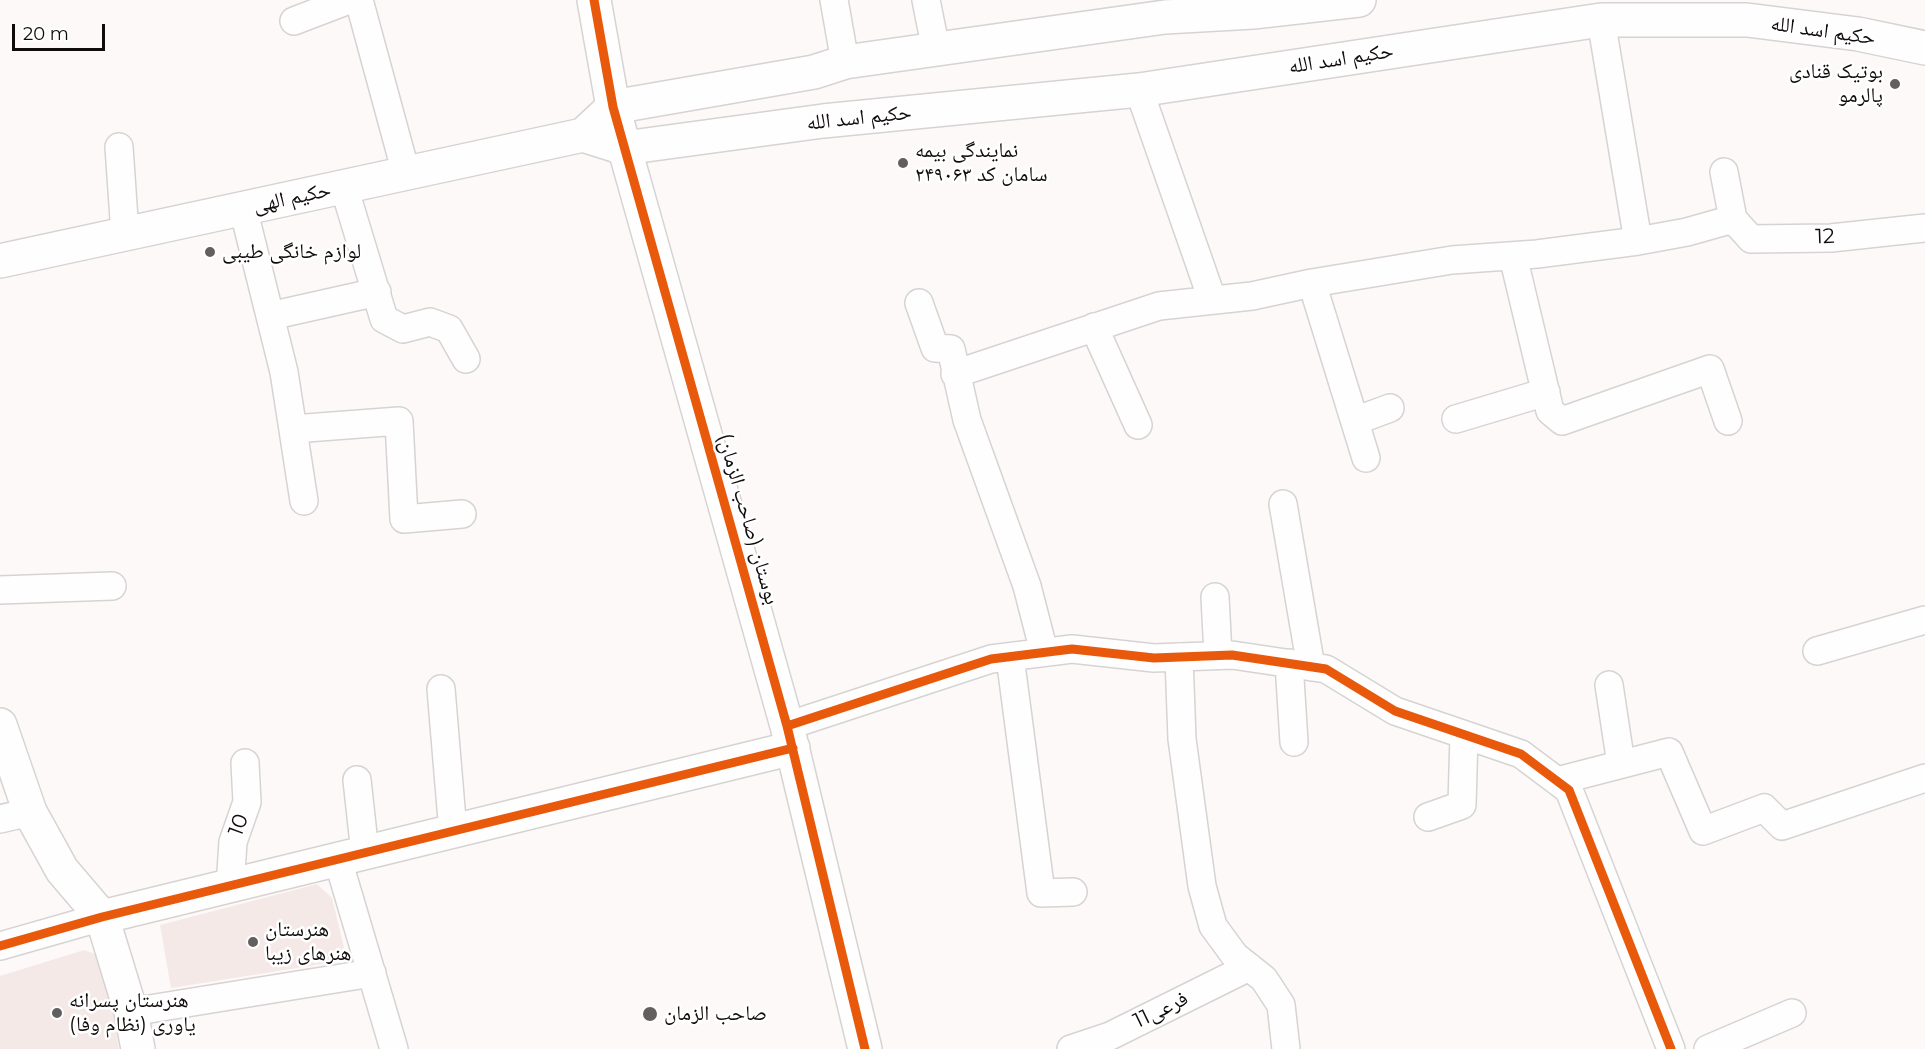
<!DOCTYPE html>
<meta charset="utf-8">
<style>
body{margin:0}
#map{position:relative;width:1925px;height:1049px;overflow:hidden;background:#fcf9f8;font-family:Montserrat,sans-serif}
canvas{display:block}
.scale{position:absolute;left:12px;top:24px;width:93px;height:27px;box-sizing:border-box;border:3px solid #100c0b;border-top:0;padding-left:8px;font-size:18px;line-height:21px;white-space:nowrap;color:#100c0b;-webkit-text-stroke:4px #fff;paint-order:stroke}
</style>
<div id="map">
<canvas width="1925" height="1049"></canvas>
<div class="scale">20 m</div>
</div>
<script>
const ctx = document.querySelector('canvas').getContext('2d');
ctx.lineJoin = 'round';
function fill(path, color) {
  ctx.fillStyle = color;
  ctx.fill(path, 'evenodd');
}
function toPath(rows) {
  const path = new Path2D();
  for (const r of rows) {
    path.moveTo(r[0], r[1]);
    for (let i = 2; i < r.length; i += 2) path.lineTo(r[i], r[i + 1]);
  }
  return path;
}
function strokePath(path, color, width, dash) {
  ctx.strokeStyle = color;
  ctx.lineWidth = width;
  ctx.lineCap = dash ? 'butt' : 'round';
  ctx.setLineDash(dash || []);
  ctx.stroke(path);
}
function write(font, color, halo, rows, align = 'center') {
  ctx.font = font + ' Montserrat,"Noto Naskh Arabic",sans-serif';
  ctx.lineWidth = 5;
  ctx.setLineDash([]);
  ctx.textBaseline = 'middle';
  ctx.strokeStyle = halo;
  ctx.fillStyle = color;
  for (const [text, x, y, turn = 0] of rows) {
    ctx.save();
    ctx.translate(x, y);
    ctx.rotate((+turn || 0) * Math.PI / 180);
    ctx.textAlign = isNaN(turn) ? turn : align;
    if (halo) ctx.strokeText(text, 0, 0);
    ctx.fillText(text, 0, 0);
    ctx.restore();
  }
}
fill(toPath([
 [317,884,332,898,347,960,171,988,160,925],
 [84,950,104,957,119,1049,0,1049,0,976]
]), '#f4e9e6');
const minor = toPath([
 [359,0,406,173],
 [834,0,845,62],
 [926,0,936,50],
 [1601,20,1638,241],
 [294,21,349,0],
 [1139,90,1212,299],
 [119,147,125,234],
 [1724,172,1733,219],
 [344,187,384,319,403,329,430,322,449,329,466,359],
 [243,208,284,372,304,501],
 [1733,219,1751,239,1831,238,1925,228],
 [1513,256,1550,411,1562,421,1710,369,1728,421],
 [1312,283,1366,458],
 [919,303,935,348,951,349,967,420,1027,586,1044,652],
 [270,316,377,292],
 [1094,327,1138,425],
 [955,374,1159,306,1252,296,1312,283,1452,260,1537,254,1638,241,1687,232,1733,219],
 [1456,419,1546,392],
 [1355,421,1390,408],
 [293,429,399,421,404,519,462,514],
 [1283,504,1311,667],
 [0,590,112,586],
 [1215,597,1218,655],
 [1817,651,1925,620],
 [1010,657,1041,893,1073,892],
 [1179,657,1182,739,1202,886,1213,926,1235,956,1264,979,1281,1005,1286,1049],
 [1289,663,1294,742],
 [1609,685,1621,764],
 [441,689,453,832],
 [787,726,991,659,1072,649,1154,658,1232,655,1326,669,1395,711,1521,754,1569,790,1671,1049],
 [357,780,365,853],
 [1557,781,1669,752,1703,831,1764,808,1782,826,1925,778],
 [1428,817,1462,805,1464,735],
 [0,819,30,812],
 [338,860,394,1049],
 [230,887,233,842,247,802,245,763],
 [0,946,102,917],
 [131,1012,372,973],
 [1071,1049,1110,1036,1249,967],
 [1708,1049,1792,1013]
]);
const tertiary = toPath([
 [594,0,613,107,787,726,865,1049],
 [0,725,30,812,62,870,102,917,131,1012,138,1049],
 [102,917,793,748]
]);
const secondary = toPath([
 [583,135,613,107,814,72,845,62,1165,17,1253,12,1359,0],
 [0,261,583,135,624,148,823,121,1139,90,1601,20,1747,20,1858,34,1925,48]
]);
strokePath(minor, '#d7d3d2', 30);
strokePath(tertiary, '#d7d3d2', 36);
strokePath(secondary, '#d7d3d2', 36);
strokePath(minor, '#fffefe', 27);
strokePath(tertiary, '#fffefe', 33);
strokePath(secondary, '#fffefe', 33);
strokePath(toPath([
 [594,0,613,107,787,726,865,1049],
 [787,726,991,659,1072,649,1154,658,1232,655,1326,669,1395,711,1521,754,1569,790,1671,1049],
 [0,946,102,917,793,748]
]), '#e8590c', 9);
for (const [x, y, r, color] of [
 [1895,84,6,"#635f5e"],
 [903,163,6,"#635f5e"],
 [210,252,6,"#635f5e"],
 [253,942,6,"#635f5e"],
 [57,1013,6,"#635f5e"],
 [650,1014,8,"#635f5e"]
]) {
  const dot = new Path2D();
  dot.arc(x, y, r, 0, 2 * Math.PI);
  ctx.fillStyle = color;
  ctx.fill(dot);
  strokePath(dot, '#fff', 2);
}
write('21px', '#100c0b', '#fff', [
 ["حکیم اسد الله",1823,31,8],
 ["حکیم اسد الله",1341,59,-9],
 ["حکیم اسد الله",859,118,-6],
 ["حکیم الهی",292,198,-12],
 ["12",1825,237,-2],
 ["بوستان (صاحب الزمان)",748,519,74],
 ["10",239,825,-70],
 ["فرعی11",1161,1010,-26]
]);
write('21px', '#100c0b', '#fff', [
 ["بوتیک قنادی",1883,72,"right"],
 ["پالرمو",1883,96,"right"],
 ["نمایندگی بیمه",915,151],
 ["سامان کد ۲۴۹۰۶۳",915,175],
 ["لوازم خانگی طیبی",222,252],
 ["هنرستان",265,930],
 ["هنرهای زیبا",265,954],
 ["هنرستان پسرانه",69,1001],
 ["یاوری (نظام وفا)",69,1025],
 ["صاحب الزمان",664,1014]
], 'left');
</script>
